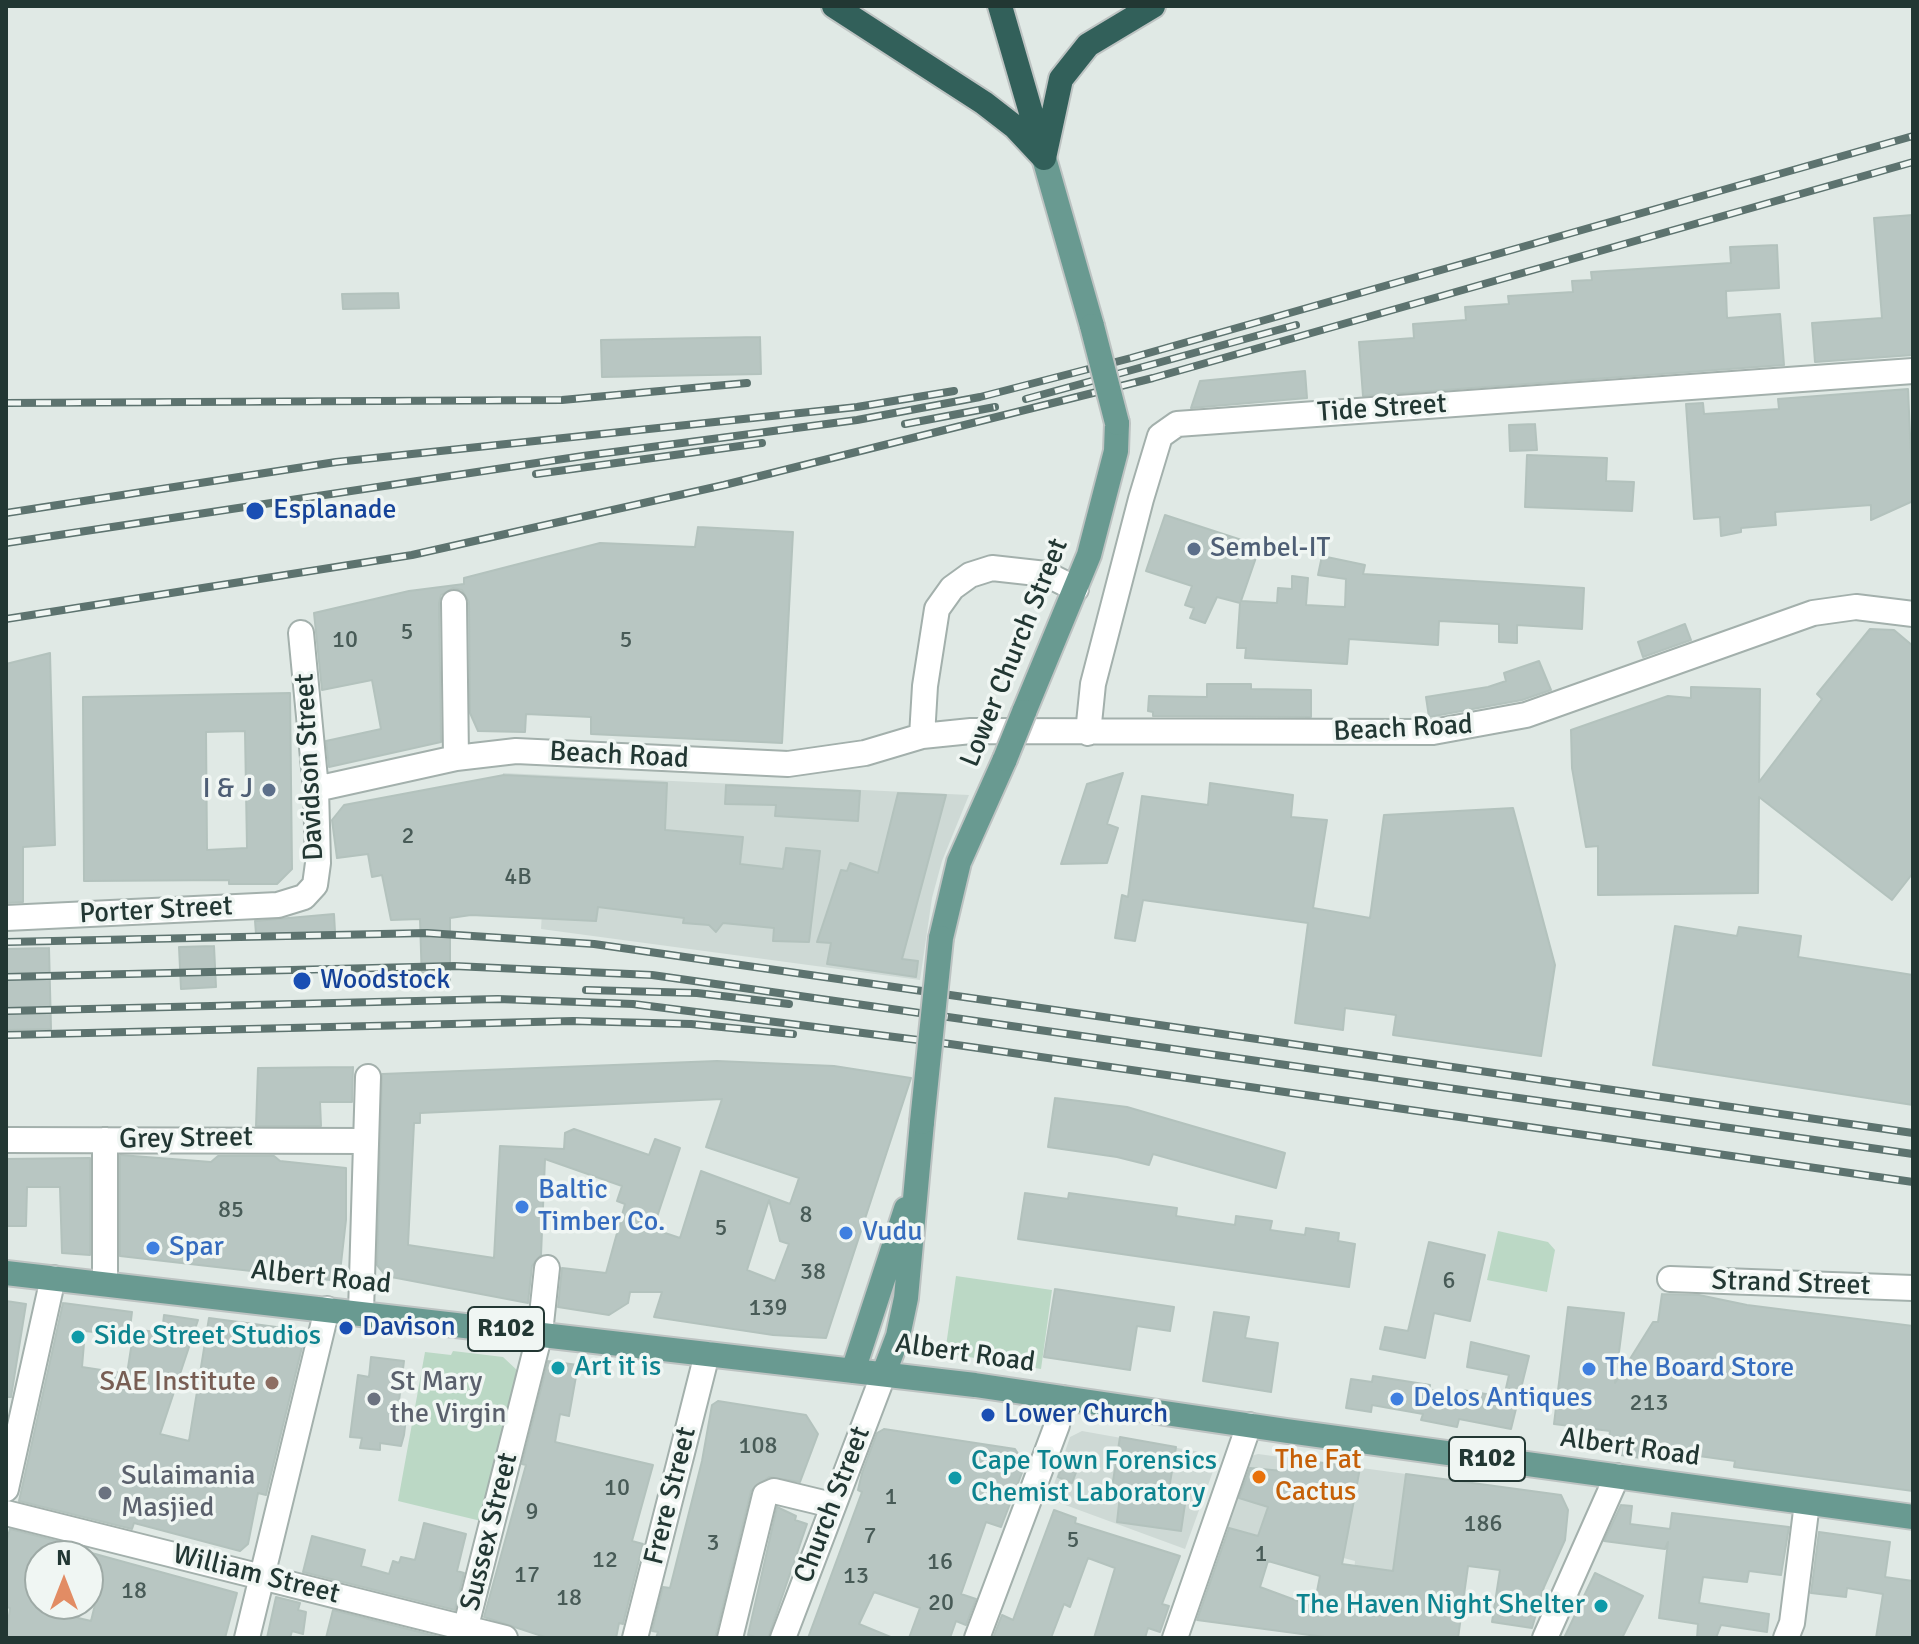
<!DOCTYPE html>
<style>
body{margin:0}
#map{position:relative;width:1919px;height:1644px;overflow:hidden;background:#e0e9e5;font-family:Signika,sans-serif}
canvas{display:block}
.frame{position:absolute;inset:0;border:8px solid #223733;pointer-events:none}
.north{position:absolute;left:24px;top:1540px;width:80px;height:80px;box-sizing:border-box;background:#f0f6f3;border:2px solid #9eaaa6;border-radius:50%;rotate:0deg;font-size:22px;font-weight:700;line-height:32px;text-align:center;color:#223733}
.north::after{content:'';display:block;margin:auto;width:28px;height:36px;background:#e28c64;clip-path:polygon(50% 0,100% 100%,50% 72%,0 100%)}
</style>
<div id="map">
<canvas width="1919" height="1644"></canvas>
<div class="frame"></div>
<div class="north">N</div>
</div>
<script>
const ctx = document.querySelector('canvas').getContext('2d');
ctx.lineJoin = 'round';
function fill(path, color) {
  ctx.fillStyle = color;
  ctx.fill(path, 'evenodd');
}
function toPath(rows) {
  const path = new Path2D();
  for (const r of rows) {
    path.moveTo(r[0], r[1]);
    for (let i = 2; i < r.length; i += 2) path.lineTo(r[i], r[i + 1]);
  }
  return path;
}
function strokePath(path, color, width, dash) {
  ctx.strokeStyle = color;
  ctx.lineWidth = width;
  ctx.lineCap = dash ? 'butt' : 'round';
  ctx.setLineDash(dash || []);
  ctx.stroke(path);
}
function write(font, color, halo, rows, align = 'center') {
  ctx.font = font + ' Signika,sans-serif';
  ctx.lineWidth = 7;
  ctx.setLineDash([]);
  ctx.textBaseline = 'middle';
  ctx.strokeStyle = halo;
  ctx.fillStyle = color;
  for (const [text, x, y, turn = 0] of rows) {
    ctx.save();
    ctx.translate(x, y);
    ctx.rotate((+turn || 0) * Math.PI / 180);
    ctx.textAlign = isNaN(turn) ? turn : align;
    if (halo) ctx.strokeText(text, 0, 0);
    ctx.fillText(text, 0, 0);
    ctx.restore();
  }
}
fill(toPath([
 [503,773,969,795,942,861,932,898,920,980,541,929,547,831,501,827],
 [1082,1431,1211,1454,1216,1463,1185,1549,1049,1499,1070,1437],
 [1258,1454,1406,1474,1388,1611,1350,1606,1355,1561,1226,1527,1251,1456]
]), '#ced9d5');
fill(toPath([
 [1498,1231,1548,1242,1555,1250,1547,1292,1487,1280],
 [956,1276,1052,1290,1041,1369,945,1353],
 [453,1351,503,1357,519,1372,481,1521,398,1501,425,1352,451,1355]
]), '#bbd8c5');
const building = toPath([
 [1913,215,1913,355,1815,362,1812,323,1882,318,1874,218,1913,215],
 [1777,245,1779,288,1726,291,1727,318,1780,314,1784,365,1363,396,1359,342,1414,338,1413,324,1466,320,1465,307,1509,304,1508,296,1573,292,1572,281,1592,280,1591,272,1731,263,1730,247,1777,245],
 [398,293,399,308,343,309,342,294,398,293],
 [760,337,761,374,602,377,601,340,760,337],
 [1305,371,1307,398,1191,408,1200,381,1305,371],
 [1908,389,1913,501,1871,520,1871,505,1775,512,1776,525,1741,528,1741,532,1721,536,1720,517,1694,519,1686,404,1703,403,1704,414,1779,409,1778,399,1908,389],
 [1535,424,1537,450,1510,451,1509,425,1535,424],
 [1527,455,1607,458,1606,481,1634,482,1632,511,1525,507,1527,455],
 [1165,515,1260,546,1241,601,1277,603,1278,588,1292,589,1292,576,1308,578,1306,605,1345,607,1346,579,1318,575,1322,556,1365,565,1363,574,1584,588,1582,629,1517,625,1517,643,1499,642,1499,624,1439,621,1438,645,1349,639,1347,664,1245,658,1246,648,1237,648,1240,603,1217,597,1205,623,1190,618,1194,608,1185,605,1192,586,1146,571,1165,515],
 [698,527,793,532,782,743,591,734,591,717,526,714,525,732,478,731,470,713,469,602,462,590,453,588,441,595,439,603,441,742,329,767,326,741,381,729,372,680,322,690,314,613,409,591,464,584,464,578,600,543,695,547,698,527],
 [1685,624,1691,640,1643,657,1638,642,1685,624],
 [1870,629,1894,630,1913,646,1913,873,1892,900,1759,797,1758,893,1598,895,1598,846,1586,847,1572,768,1571,730,1668,696,1691,698,1691,687,1760,689,1759,782,1822,699,1817,694,1870,629],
 [50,653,55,845,23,847,23,902,6,903,6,664,50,653],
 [1539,661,1551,690,1522,700,1429,717,1426,697,1488,687,1506,681,1504,673,1539,661],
 [1207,684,1251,684,1251,689,1311,690,1311,717,1153,716,1153,712,1148,711,1149,696,1207,697,1207,684],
 [290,693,292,869,277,884,229,884,229,880,84,881,83,697,290,693],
 [245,731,247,848,207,850,206,732,245,731],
 [1123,773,1107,824,1118,828,1107,863,1061,864,1087,784,1123,773],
 [504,775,667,783,665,830,743,837,740,864,783,869,786,848,820,851,809,942,773,941,774,928,723,923,716,932,709,925,683,923,684,918,598,907,596,921,471,915,450,918,450,983,422,983,420,919,391,920,382,875,372,877,368,854,337,858,332,820,344,805,504,775],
 [1210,783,1293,795,1291,817,1327,820,1313,908,1370,918,1384,815,1513,808,1555,965,1541,1056,1393,1035,1396,1015,1345,1008,1343,1030,1295,1023,1308,923,1143,900,1135,941,1115,938,1122,895,1128,897,1142,796,1208,805,1210,783],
 [726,785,860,791,858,821,775,816,776,805,725,804,726,785],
 [898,793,946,795,902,959,918,961,916,977,827,964,831,943,817,942,841,870,847,871,850,863,878,873,898,793],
 [334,914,335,932,256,934,255,921,334,914],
 [1675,926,1737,936,1739,927,1801,936,1798,957,1913,975,1913,1105,1653,1065,1675,926],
 [214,946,216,987,181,989,179,947,214,946],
 [49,948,51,1029,6,1030,6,949,49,948],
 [717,1061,834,1066,911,1078,826,1338,773,1335,654,1317,662,1292,630,1292,628,1303,609,1315,558,1307,562,1268,606,1273,625,1204,617,1201,622,1186,545,1159,541,1255,532,1266,528,1303,386,1276,377,1265,382,1074,717,1061],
 [722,1099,706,1147,799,1178,790,1204,701,1171,680,1238,653,1229,680,1148,655,1139,649,1155,574,1129,565,1133,564,1149,500,1146,494,1258,408,1245,414,1123,420,1123,420,1113,722,1099],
 [769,1200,780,1241,789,1244,775,1281,747,1270,769,1200],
 [353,1067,352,1102,320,1102,321,1126,256,1126,258,1068,353,1067],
 [1055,1098,1127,1107,1285,1153,1276,1188,1153,1154,1149,1165,1117,1157,1048,1147,1055,1098],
 [120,1155,211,1162,218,1156,274,1156,280,1161,346,1168,346,1220,339,1281,120,1256,120,1155],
 [90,1158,90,1255,62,1253,60,1187,27,1187,26,1226,6,1226,6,1159,90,1158],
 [1025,1193,1068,1199,1069,1193,1177,1208,1176,1216,1235,1225,1236,1216,1272,1221,1270,1230,1305,1235,1306,1228,1339,1233,1338,1241,1355,1244,1349,1287,1018,1239,1025,1193],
 [1429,1242,1485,1255,1470,1321,1434,1313,1425,1358,1380,1349,1385,1327,1408,1331,1429,1242],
 [1055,1289,1174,1307,1170,1331,1137,1326,1130,1370,1044,1357,1055,1289],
 [1662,1294,1699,1295,1747,1305,1913,1326,1913,1491,1734,1467,1735,1461,1677,1453,1675,1463,1607,1453,1610,1431,1554,1424,1568,1307,1624,1313,1615,1383,1653,1322,1658,1322,1662,1294],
 [6,1301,26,1304,11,1397,6,1397,6,1301],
 [63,1303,132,1312,129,1336,85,1331,82,1367,127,1374,134,1329,162,1333,164,1315,198,1320,160,1434,189,1441,209,1318,306,1331,266,1495,258,1493,248,1544,240,1551,134,1523,132,1529,19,1501,63,1303],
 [1214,1312,1249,1317,1245,1338,1278,1343,1271,1392,1203,1381,1214,1312],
 [1471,1342,1529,1356,1511,1429,1459,1419,1457,1427,1421,1420,1423,1414,1372,1405,1371,1412,1346,1408,1351,1379,1372,1382,1373,1376,1430,1385,1429,1390,1461,1395,1462,1390,1504,1397,1509,1375,1467,1367,1471,1342],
 [371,1357,404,1361,398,1409,407,1410,404,1435,401,1446,380,1443,380,1450,360,1448,362,1438,350,1437,358,1375,369,1377,371,1357],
 [548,1361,578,1365,569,1416,560,1414,555,1442,653,1465,632,1541,643,1544,623,1624,619,1623,616,1638,548,1638,484,1617,526,1465,522,1464,548,1361],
 [718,1401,806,1415,818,1434,800,1482,769,1477,751,1491,715,1638,656,1638,658,1632,652,1631,663,1587,670,1588,702,1461,712,1405,718,1401],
 [884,1429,1015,1449,1025,1465,1001,1527,986,1522,961,1594,976,1599,966,1625,956,1621,950,1638,909,1638,920,1608,874,1592,859,1624,893,1638,808,1638,862,1492,858,1490,862,1473,877,1433,884,1429],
 [1120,1437,1176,1447,1167,1501,1185,1504,1181,1531,1117,1522,1120,1495,1111,1494,1120,1437],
 [1066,1456,1080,1462,1072,1483,1058,1477,1066,1456],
 [1288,1458,1360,1468,1342,1564,1393,1571,1406,1474,1561,1495,1568,1510,1565,1540,1544,1587,1532,1628,1492,1622,1500,1570,1468,1566,1458,1638,1332,1638,1197,1620,1229,1528,1258,1536,1268,1507,1239,1498,1250,1468,1283,1471,1288,1458],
 [1268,1561,1320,1576,1314,1607,1260,1587,1268,1561],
 [1621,1505,1632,1506,1630,1524,1670,1529,1672,1513,1789,1527,1781,1575,1749,1571,1747,1582,1703,1577,1699,1603,1769,1614,1767,1632,1721,1625,1716,1638,1697,1638,1698,1624,1659,1618,1668,1542,1665,1549,1604,1541,1621,1505],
 [777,1507,796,1516,795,1520,807,1524,768,1638,759,1638,748,1635,777,1507],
 [1054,1510,1076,1518,1075,1523,1180,1556,1162,1604,1169,1606,1160,1632,1148,1628,1145,1638,1094,1638,1115,1568,1088,1558,1070,1607,1064,1604,1051,1638,993,1638,1002,1615,1013,1620,1054,1510],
 [424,1523,466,1534,457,1571,464,1573,455,1610,303,1572,312,1536,365,1550,361,1566,389,1574,393,1561,399,1563,401,1557,415,1560,424,1523],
 [10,1529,81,1547,79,1556,40,1556,40,1609,91,1621,99,1588,88,1586,88,1552,237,1593,225,1638,6,1638,10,1608,6,1607,6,1543,10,1529],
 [1819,1532,1890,1542,1885,1577,1913,1581,1913,1638,1876,1638,1883,1594,1847,1588,1846,1597,1811,1593,1819,1532],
 [1595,1573,1643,1596,1622,1638,1564,1638,1595,1573],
 [276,1597,300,1603,298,1610,306,1612,303,1634,292,1631,290,1638,267,1638,276,1597],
 [333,1610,443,1638,326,1638,333,1610]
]);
fill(building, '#b8c6c2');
strokePath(building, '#b3c2bd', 2);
const minor = toPath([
 [454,603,456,758],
 [1088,733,1093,684,1141,499,1160,436,1177,424,1913,371],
 [922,736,925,686,937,609,952,588,970,575,992,568,1046,574,1076,589],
 [316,789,456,758,516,751,788,764,865,753,922,736,971,731,1433,732,1526,715,1813,613,1856,607,1913,614],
 [6,918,278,905,304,897,315,885,318,863,316,789,301,633],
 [6,1140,366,1141],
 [1670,1279,1913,1288],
 [105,1284,105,1140],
 [361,1312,368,1077],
 [6,1489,53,1278],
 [6,1513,505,1638],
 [247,1638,327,1309],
 [463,1638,540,1333,547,1268],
 [635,1638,707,1354],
 [730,1638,765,1495,774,1491,832,1505],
 [783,1638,884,1373],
 [977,1638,1057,1425,1062,1398],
 [1175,1638,1249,1425],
 [1545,1638,1617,1476],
 [1786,1638,1792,1623,1807,1503]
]);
const major = toPath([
 [1044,158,1092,326],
 [1024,712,1089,555,1116,451,1117,423],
 [941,938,959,862,1005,759],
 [6,1273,975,1385,1287,1431,1913,1517],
 [853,1371,906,1209],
 [884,1373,898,1336,906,1298,922,1122]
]);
const highway = toPath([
 [834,6,984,103,1015,127,1044,158],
 [1000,6,1043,154],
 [1044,158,1061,79,1088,45,1153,6]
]);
strokePath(minor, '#a3b0ac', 28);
strokePath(major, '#bdc3c2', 28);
strokePath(highway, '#bdc3c2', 28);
strokePath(minor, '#fff', 24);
strokePath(major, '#699a91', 24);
strokePath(highway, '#32605a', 24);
const rail = toPath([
 [1026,399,1296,325],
 [6,403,562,400,747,383],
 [905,424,995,407],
 [536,474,762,443],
 [6,513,336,462,857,407,954,391],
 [6,543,583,456,857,420,980,397,1131,358,1913,136],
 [6,619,412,555,724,485,1153,378,1913,162],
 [6,942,427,933,594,944,1913,1133],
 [6,977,454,966,652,975,1913,1154],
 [586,990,697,993,789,1004],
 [6,1011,498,999,633,1004,950,1044,1913,1182],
 [6,1035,573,1021,691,1024,793,1034]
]);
strokePath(rail, '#5d736f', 8);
strokePath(rail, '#f0f6f3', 5, [15]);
const majorBridge = toPath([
 [1092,326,1117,423],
 [1005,759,1024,712],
 [922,1122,941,938]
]);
strokePath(majorBridge, '#bdc3c2', 28, []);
strokePath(majorBridge, '#699a91', 24);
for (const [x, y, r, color] of [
 [255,511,10,"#1a4fb4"],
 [1194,549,8,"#5c6f8a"],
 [269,790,8,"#5c6f8a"],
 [302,981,10,"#1a4fb4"],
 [522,1207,8,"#3f7fe0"],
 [846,1233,8,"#3f7fe0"],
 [153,1248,8,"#3f7fe0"],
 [346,1328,8,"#1a4fb4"],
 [78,1337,8,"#0f9aa8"],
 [558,1368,8,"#0f9aa8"],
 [1589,1369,8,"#3f7fe0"],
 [272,1383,8,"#8d6e63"],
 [374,1399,8,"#6b7280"],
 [1397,1399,8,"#3f7fe0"],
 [988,1415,8,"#1a4fb4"],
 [1259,1477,8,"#e8710a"],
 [955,1478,8,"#0f9aa8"],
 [105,1493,8,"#6b7280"],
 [1601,1606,8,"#0f9aa8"]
]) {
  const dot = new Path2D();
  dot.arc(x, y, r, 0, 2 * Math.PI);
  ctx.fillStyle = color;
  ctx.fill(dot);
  strokePath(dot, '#f0f6f3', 3);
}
write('24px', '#485b57', null, [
 ["5",407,633],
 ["10",345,641],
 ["5",626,641],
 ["2",408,837],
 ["4B",518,878],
 ["85",231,1211],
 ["8",806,1216],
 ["5",721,1229],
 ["38",813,1273],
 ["6",1449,1282],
 ["139",768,1309],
 ["213",1649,1404],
 ["108",758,1447],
 ["10",617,1489],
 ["1",891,1498],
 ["9",532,1513],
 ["186",1483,1525],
 ["7",870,1537],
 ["5",1073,1541],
 ["3",713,1544],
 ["1",1261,1555],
 ["12",605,1561],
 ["16",940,1563],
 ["17",527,1576],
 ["13",856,1577],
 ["18",134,1592],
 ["18",569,1599],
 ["20",941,1604]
]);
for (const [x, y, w] of [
 [506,1329,76],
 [1487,1459,76]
]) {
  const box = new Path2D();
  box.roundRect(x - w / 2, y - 22, w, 44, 6);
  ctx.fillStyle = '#f0f6f3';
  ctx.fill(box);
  strokePath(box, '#223733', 2);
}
write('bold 26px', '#223733', null, [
 ["R102",506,1329],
 ["R102",1487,1459]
]);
write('28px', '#223733', '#f0f6f3', [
 ["Tide Street",1382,409,-4],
 ["Lower Church Street",1015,653,-68],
 ["Beach Road",1403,729,-3],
 ["Beach Road",619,756,3],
 ["Davidson Street",310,767,-93],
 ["Porter Street",156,911,-3],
 ["Grey Street",186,1139,-1],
 ["Albert Road",321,1278,6],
 ["Strand Street",1791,1284,2],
 ["Albert Road",965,1354,8],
 ["Albert Road",1630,1448,8],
 ["Frere Street",671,1496,-76],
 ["Church Street",833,1505,-69],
 ["Sussex Street",490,1532,-76],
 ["William Street",256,1575,14]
]);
write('28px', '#164399', '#f0f6f3', [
 ["Esplanade",273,511],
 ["Woodstock",320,981],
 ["Davison",362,1328],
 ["Lower Church",1004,1415]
], 'left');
write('28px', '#4e5e75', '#f0f6f3', [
 ["Sembel-IT",1210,549],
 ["I & J",253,790,"right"]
], 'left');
write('28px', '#366cbe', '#f0f6f3', [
 ["Baltic",538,1191],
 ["Timber Co.",538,1223],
 ["Vudu",862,1233],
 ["Spar",169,1248],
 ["The Board Store",1605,1369],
 ["Delos Antiques",1413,1399]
], 'left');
write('28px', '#0d838f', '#f0f6f3', [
 ["Side Street Studios",94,1337],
 ["Art it is",574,1368],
 ["Cape Town Forensics",971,1462],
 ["Chemist Laboratory",971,1494],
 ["The Haven Night Shelter",1585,1606,"right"]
], 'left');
write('28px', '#785e54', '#f0f6f3', [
 ["SAE Institute",256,1383]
], 'right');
write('28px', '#5b616d', '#f0f6f3', [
 ["St Mary",390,1383],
 ["the Virgin",390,1415],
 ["Sulaimania",121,1477],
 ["Masjied",121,1509]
], 'left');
write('28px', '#c56008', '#f0f6f3', [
 ["The Fat",1275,1461],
 ["Cactus",1275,1493]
], 'left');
</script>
